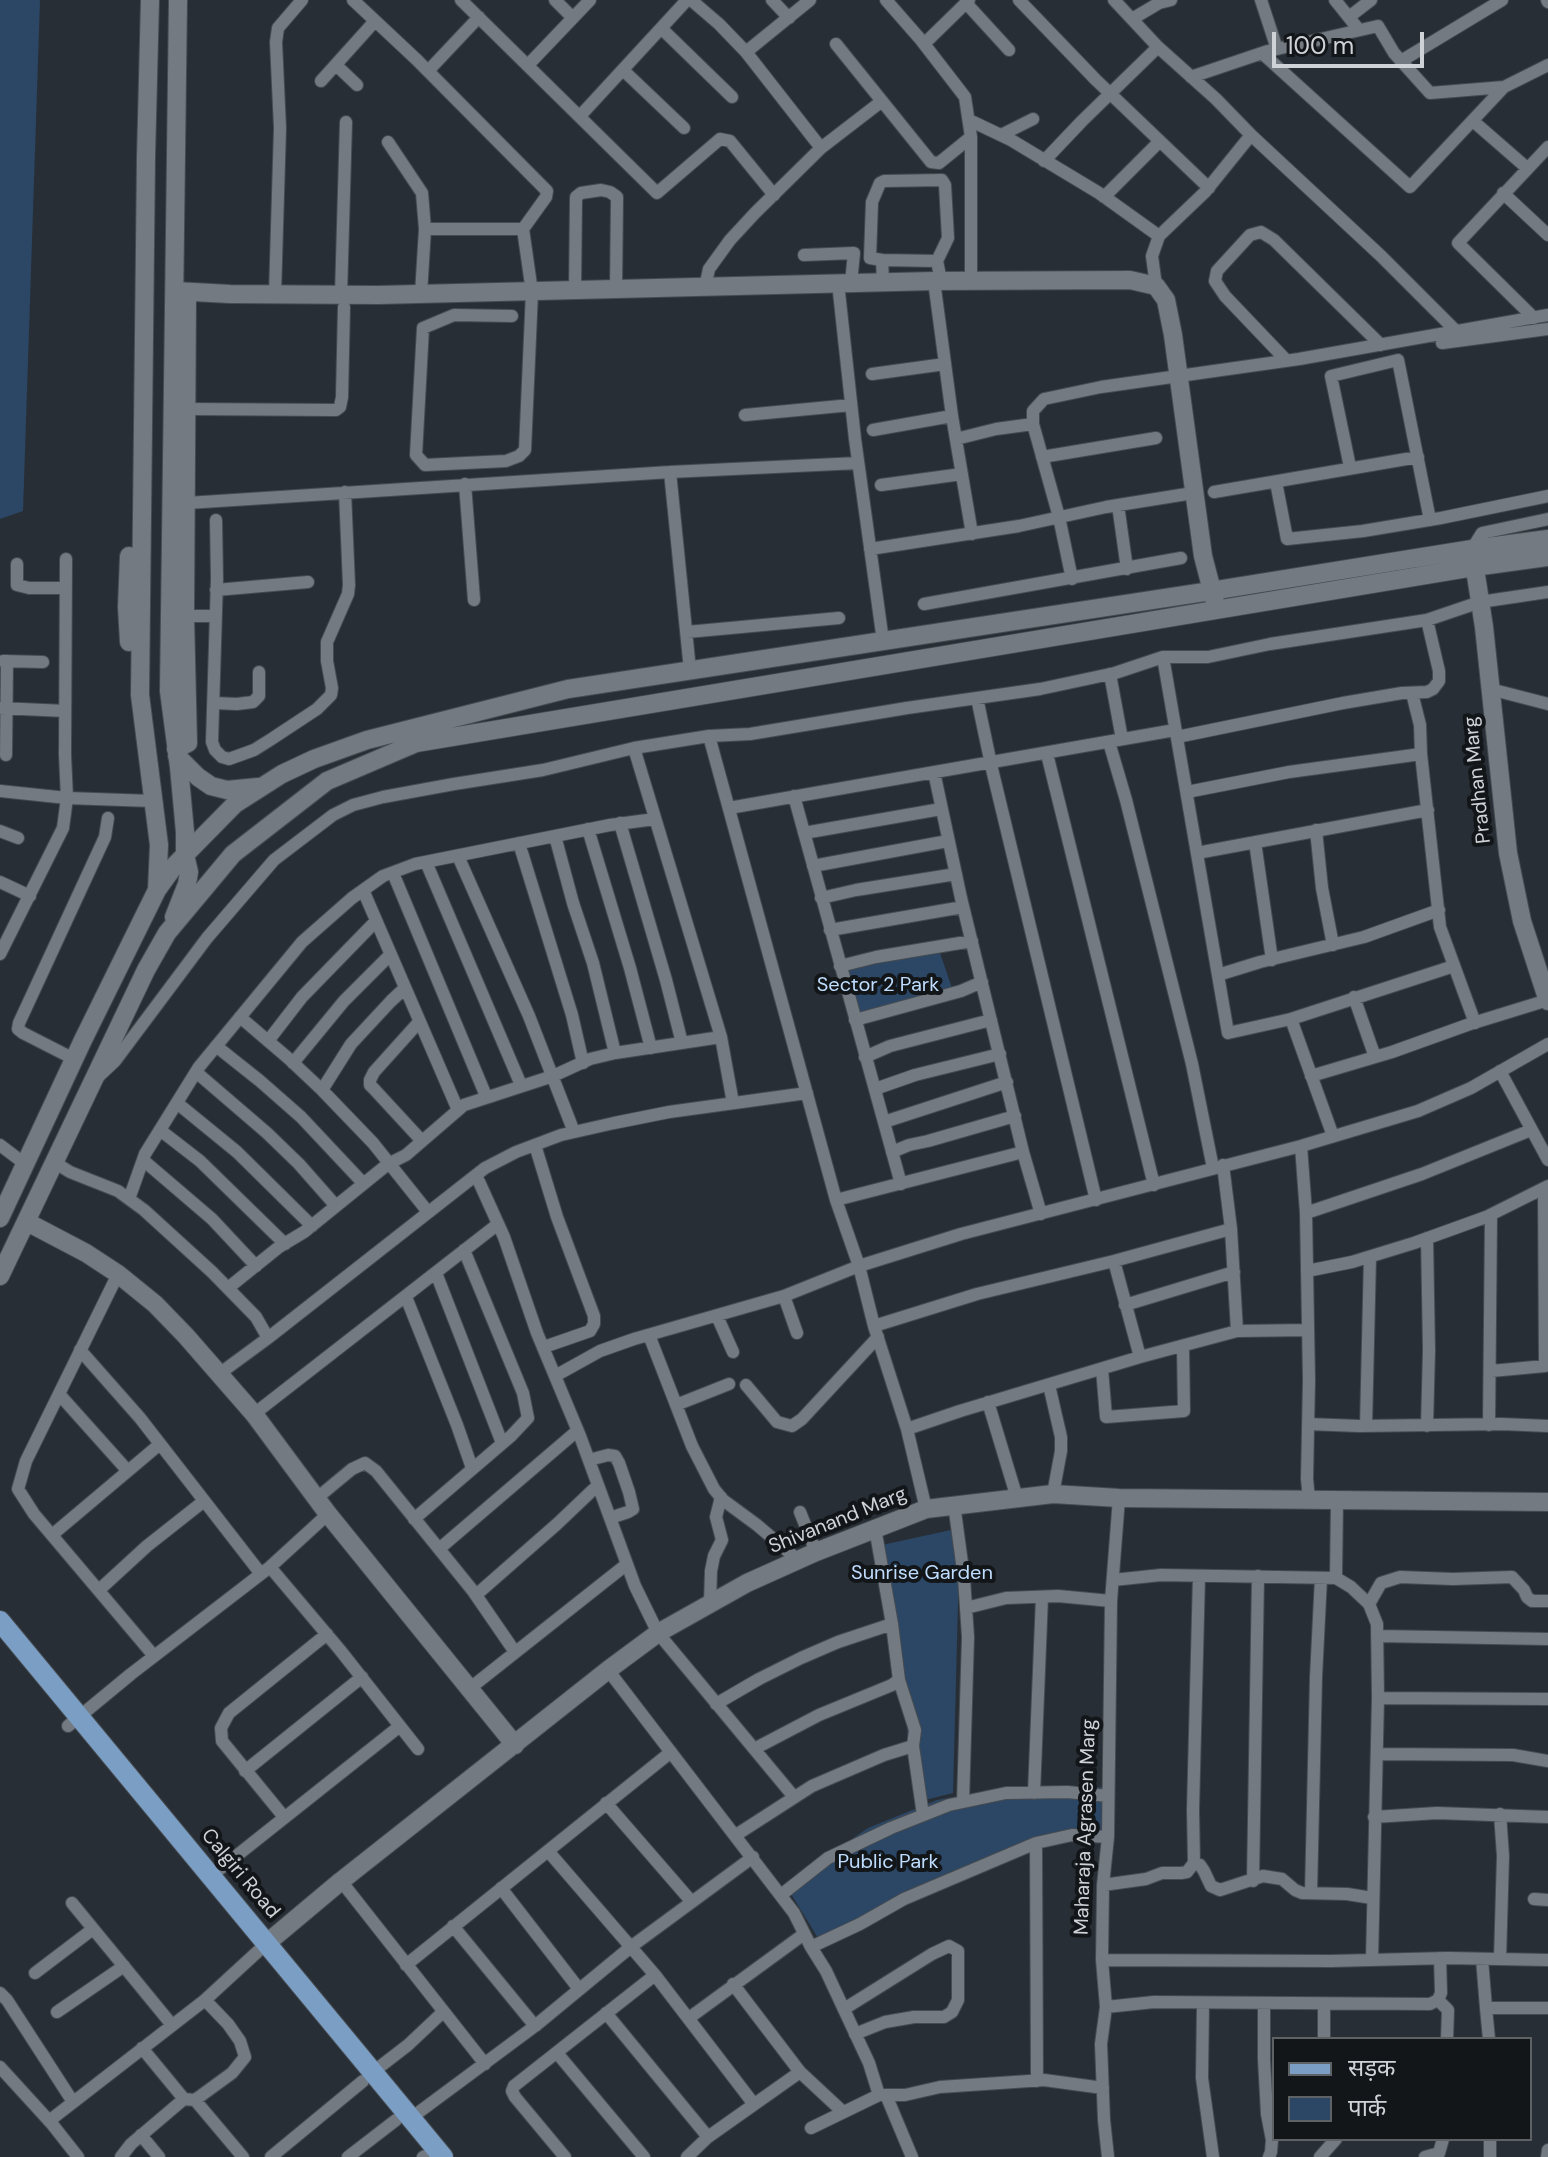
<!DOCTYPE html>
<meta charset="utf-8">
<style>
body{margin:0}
#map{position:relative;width:1548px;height:2157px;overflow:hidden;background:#282e35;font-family:"DM Sans","Noto Sans Devanagari",sans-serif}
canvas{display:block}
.legend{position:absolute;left:1272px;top:2037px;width:260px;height:104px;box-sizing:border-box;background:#131619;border:2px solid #5e6265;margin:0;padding:10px 14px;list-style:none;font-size:24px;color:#cfd3d7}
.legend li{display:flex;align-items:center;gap:16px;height:40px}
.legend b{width:40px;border:2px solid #5e6265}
.scale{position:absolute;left:1272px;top:32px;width:152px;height:36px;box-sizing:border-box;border:4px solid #cfd3d7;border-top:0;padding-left:10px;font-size:24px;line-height:28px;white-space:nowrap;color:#cfd3d7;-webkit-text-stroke:6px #131619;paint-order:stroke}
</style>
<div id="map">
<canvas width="1548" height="2157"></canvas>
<ul class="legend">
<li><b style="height:10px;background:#7b9ec5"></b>सड़क</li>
<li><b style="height:22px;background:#2b4765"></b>पार्क</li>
</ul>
<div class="scale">100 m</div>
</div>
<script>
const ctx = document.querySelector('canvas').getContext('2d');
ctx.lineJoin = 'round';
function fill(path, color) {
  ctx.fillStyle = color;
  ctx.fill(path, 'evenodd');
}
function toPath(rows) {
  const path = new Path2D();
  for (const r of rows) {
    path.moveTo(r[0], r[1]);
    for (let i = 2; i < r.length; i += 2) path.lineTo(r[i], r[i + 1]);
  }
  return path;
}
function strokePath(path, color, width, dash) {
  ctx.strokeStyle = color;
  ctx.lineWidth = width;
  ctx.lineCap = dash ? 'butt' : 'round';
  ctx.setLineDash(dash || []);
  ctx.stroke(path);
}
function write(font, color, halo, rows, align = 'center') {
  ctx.font = font + ' "DM Sans",sans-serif';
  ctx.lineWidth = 8;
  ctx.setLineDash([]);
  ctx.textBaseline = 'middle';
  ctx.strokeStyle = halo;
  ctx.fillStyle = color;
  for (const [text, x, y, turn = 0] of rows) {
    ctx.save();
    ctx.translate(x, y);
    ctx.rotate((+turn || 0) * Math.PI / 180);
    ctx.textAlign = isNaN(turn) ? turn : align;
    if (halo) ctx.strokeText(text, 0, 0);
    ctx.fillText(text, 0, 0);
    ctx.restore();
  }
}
fill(toPath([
 [0,0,40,0,23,511,0,519],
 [939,950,953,991,856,1018,842,967],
 [960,1528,953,1793,917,1802,882,1545],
 [1106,1787,1103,1837,1034,1840,974,1862,821,1943,785,1884,868,1828,937,1800,997,1789]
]), '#2b4765');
const street = toPath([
 [353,0,417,60,547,191,546,197,523,229,532,292,525,450,519,456,506,461,425,465,416,455,423,328,454,315,512,316],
 [461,0,657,193,720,139,730,141,774,195],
 [555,0,573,18],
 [691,0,719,24,746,52,821,148],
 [772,0,789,18],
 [886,0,921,40,965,97,971,137,971,281],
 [1019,0,1096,80,1209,188],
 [1114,0,1158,47,1216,99,1251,135,1381,256,1457,332],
 [1261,0,1277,49],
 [1335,0,1359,30],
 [1547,0,1548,2],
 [966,3,1009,50],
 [1349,17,1371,0],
 [1132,19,1159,3,1171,0],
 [662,29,732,97],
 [836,44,931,162,939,163,971,137],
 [924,44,969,0],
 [746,52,810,0],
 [1262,53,1410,187,1504,87],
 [1401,61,1502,0],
 [336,65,357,85],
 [528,65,590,0],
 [623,70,684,128],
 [428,71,479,17],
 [1191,77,1268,51,1378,26,1394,53,1430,93,1504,87,1548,65],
 [321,81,375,21],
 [580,116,687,0],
 [969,120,1011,140,1099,193,1159,236],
 [1473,121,1527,168],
 [1001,135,1033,119],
 [388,142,422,193,425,229,421,294],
 [1044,161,1082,121,1158,47],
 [1503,193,1548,235],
 [1104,197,1159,142],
 [425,229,523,229],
 [804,255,854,253,851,283],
 [882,260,870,258,872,202,880,183,884,181,942,180,945,185,948,238,937,261,941,281],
 [934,281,952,416,972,534],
 [883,282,882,260,937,261],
 [838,283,855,439,883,641],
 [1156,286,1152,256,1159,236,1205,192,1251,135],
 [705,287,709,269,730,240,755,213,821,148,882,101],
 [575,291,576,197,581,193,601,190,610,192,617,197,616,290],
 [275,294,280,128,276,42,278,28,302,0],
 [341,295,346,122],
 [1534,318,1458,243,1548,147],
 [1442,343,1548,329],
 [1286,360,1225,296,1215,281,1217,271,1250,235,1261,232,1274,240,1381,345],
 [872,374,945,364],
 [187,409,336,410,340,407,342,397,344,307],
 [745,415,851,405],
 [873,430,952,416],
 [956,439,996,429,1033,424],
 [1042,457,1156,438],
 [1350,467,1331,376,1398,360,1430,520],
 [670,472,690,670],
 [1276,482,1287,539,1363,531,1441,518,1548,496],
 [465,484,474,600],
 [881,485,962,474],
 [1214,492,1418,457],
 [187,503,670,472,858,463],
 [1118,505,1127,569],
 [216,520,217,579,212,742,215,750,222,757,229,759,254,750,270,740,317,709,331,695,332,688,327,661,327,642,348,594,349,585,345,492],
 [870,549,1019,526,1106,507,1193,493],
 [1472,549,1482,533,1548,519],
 [17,564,17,585,29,588,66,588],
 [1072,579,1059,517,1033,424,1033,411,1044,399,1101,387,1299,359,1548,315],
 [216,590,308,582],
 [924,604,1181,558],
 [185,616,215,616],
 [687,632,839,618],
 [1163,657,1228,1033,1291,1019,1454,966],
 [3,661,43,662],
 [1110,674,1122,739],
 [1490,689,1548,704],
 [1412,693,1420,725,1421,754,1440,927,1475,1023],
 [977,698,992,769,1096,1200],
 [215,703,237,704,253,702,259,696,259,672],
 [0,708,65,711],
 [709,736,836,1200,859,1266,874,1326,907,1429,926,1509],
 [1177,737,1343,703,1402,693,1427,692,1433,689,1439,681,1439,671,1427,620],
 [1109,742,1126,800,1192,1064,1213,1168],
 [634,748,721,1037,733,1103],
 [1047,754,1154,1185],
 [6,755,7,661],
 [934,772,961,898,1023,1152,1041,1214],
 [0,791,67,798,152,801],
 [1187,792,1289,772,1421,754],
 [794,796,901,1184],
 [729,808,1175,730],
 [620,823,666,980,682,1043],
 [588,829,630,968,651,1048],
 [1316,830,1322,888,1333,945],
 [0,831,18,838],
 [804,833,941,809],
 [555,836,573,903,593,963,615,1053],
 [1255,842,1272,960],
 [519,843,572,1015,583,1063],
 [1197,853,1428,810],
 [458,856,529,1016,574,1132],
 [426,862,521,1085],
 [813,866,948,841],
 [393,873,486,1096],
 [0,882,30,896],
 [363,890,458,1110],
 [821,898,856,890,956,874],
 [830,930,963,907],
 [0,954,63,828,67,798,65,755,66,559],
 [840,966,876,957,972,941],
 [1218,975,1260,962,1364,937,1439,910],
 [1354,997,1375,1057],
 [240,1017,288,1058,322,1090,373,1143,428,1212],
 [1291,1019,1333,1136],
 [855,1020,961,991,982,982],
 [419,1022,374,1072,370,1080,370,1085,374,1089,422,1141],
 [268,1041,302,997,376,921],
 [216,1046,260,1081,301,1117,363,1183],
 [865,1057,890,1046,991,1020],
 [74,1059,23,1033,18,1029,19,1023,105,837,108,818],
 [293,1063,344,1001,390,955],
 [1500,1071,1548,1160],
 [196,1072,267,1133,299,1164,336,1206],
 [99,1076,115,1061,207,938,274,860,333,815,353,805,383,797,454,784,543,770,634,748,709,736,750,734,907,708,1040,689,1115,673,1163,657,1208,657,1270,644,1427,620,1480,602,1548,592],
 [1311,1076,1392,1052,1470,1024,1548,1000],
 [875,1089,915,1075,1000,1054],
 [322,1090,351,1044,391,1001,405,988],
 [177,1103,237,1152,312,1226],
 [884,1122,1007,1082],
 [160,1130,200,1161,285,1244],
 [0,1145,25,1164],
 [535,1145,557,1217,594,1316,594,1324,590,1331,544,1347],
 [1301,1146,1306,1213,1309,1380,1307,1479,1309,1499],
 [892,1152,909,1145,928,1141,1015,1116],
 [143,1160,212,1219,256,1266],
 [54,1162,70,1172,118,1191,144,1210,212,1272,256,1317,268,1338],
 [1223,1165,1231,1229,1237,1331],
 [476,1175,504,1237,537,1333,580,1436,635,1586,658,1633,794,1797],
 [129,1199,145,1154,199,1067,302,942,352,898,383,876,415,864,610,825,655,819],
 [836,1200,1023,1152],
 [1306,1213,1422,1174,1531,1130],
 [1114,1261,1140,1357],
 [1307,1271,1352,1262,1414,1243,1486,1217,1548,1186],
 [436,1273,502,1443],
 [118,1274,26,1461,18,1489,34,1514,154,1656],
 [228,1288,279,1247,304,1232,388,1164,406,1155,464,1105,553,1076,590,1059,615,1053,721,1037],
 [784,1296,797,1333],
 [406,1297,457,1425,472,1468],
 [1125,1305,1234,1272],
 [717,1316,733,1352],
 [874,1326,977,1294,1114,1261,1231,1229],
 [649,1335,692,1446,714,1489,723,1500,757,1525,798,1560],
 [80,1350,140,1418,261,1574],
 [1102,1369,1106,1417,1184,1411,1183,1346],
 [1491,1371,1545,1366,1544,1189],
 [219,1374,268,1338,485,1168,516,1152,561,1135,614,1123,669,1112,807,1093],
 [555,1376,600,1351,634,1339,784,1296,859,1266,961,1234,1301,1146,1418,1111,1471,1088,1548,1044],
 [746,1385,777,1422,792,1426,802,1419,878,1337],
 [1049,1385,1061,1437,1061,1451,1053,1494],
 [59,1394,127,1470],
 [988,1402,1017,1498],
 [676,1405,729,1384],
 [254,1414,498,1224],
 [1308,1424,1359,1426,1502,1424,1548,1426],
 [1489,1425,1491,1215],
 [1366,1426,1370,1257],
 [1427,1426,1429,1350,1427,1238],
 [907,1429,960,1411,1140,1357,1237,1331,1308,1330],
 [589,1460,608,1455,615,1456,619,1463,629,1492,633,1509,628,1512,610,1518],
 [317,1498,352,1469,365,1463,376,1471,473,1591,515,1652],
 [954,1504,964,1578,968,1637,963,1802],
 [800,1512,816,1552],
 [414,1519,511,1436,528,1418,523,1393,464,1250],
 [52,1535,160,1444],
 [439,1549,577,1431],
 [270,1567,340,1650,418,1749],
 [1336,1578,1337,1500],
 [1113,1580,1161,1575,1336,1578,1351,1587,1369,1604,1377,1624,1378,1698,1372,1960],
 [99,1590,147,1546,204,1501],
 [476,1595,557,1524,598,1485],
 [710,1603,711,1571,714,1556,722,1540,716,1517,721,1497],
 [1369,1604,1381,1583,1400,1577,1453,1579,1512,1577,1524,1590,1527,1597,1532,1601,1548,1601],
 [966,1608,1006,1598,1058,1596,1111,1601],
 [1377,1636,1548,1639],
 [608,1670,794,1913,811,1947,826,1971,869,2063,879,2095],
 [899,1680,915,1730,913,1746,923,1815],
 [469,1689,627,1564],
 [1378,1698,1548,1699],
 [716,1704,759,1679,801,1658,838,1642,892,1624],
 [68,1726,131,1674,270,1567,328,1514],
 [754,1749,819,1715,892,1685,899,1680,892,1624,875,1528],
 [1377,1754,1513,1755,1548,1761],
 [245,1771,362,1677],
 [1034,1793,1042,1597],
 [606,1803,691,1901],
 [284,1817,222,1741,221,1728,229,1713,327,1634],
 [1374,1817,1437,1813,1548,1817],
 [736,1835,812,1786,884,1755,913,1746],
 [1036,1843,1037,2081],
 [548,1851,655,1975,753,2103],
 [1194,1863,1193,1810,1199,1576],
 [211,1876,400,1726],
 [341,1881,485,2064],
 [1253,1881,1258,1576],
 [1103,1885,1146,1879,1162,1873,1181,1873,1187,1872,1194,1863,1200,1865,1204,1871,1211,1886,1220,1890,1263,1876,1282,1879,1295,1890,1302,1893,1347,1894,1372,1898],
 [501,1888,579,1989],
 [1311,1893,1316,1677,1321,1578],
 [781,1895,828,1858,891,1828,949,1805,1006,1793,1067,1792,1108,1796],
 [1534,1899,1548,1900],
 [72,1903,172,2025],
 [453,1926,535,2026],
 [811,1947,860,1924,904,1899,1036,1843,1072,1835,1108,1837],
 [1482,1959,1486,2008],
 [1500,1959,1503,1856,1500,1814],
 [1102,1960,1331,1961,1448,1958,1548,1960],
 [406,1965,671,1752],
 [35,1973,93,1929],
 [733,1984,800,2072,843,2112],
 [0,1993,7,2000,73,2102],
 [1438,2000,1448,2010,1447,2039],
 [1203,2003,1202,2078,1213,2157],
 [1264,2004,1264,2059,1267,2114,1272,2140,1271,2152,1269,2157],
 [1324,2005,1324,2039],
 [1106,2007,1154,2002,1430,2004,1438,2000,1441,1993,1440,1958],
 [844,2009,932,1954,949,1946,958,1951,958,2000,952,2012,944,2017,914,2017,885,2022,855,2034],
 [57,2012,124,1966],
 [606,2013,708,2137],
 [689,2018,804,1934],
 [1489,2039,1486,2008,1548,2008],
 [142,2048,184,2099,195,2100,232,2073,245,2057,240,2041,228,2024,205,2000],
 [557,2053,644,2157],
 [0,2067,52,2124,78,2157],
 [373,2072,408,2045,443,2012],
 [886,2095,912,2157],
 [195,2100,243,2157],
 [411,2118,535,2026,632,1946,753,1857],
 [49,2121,205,2000,267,1943],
 [811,2128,879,2095,905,2095,940,2087,1044,2080,1103,2088],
 [141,2135,159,2157],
 [121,2157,131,2144,184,2099],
 [271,2157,363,2081],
 [348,2157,396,2120],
 [423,2157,425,2156],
 [565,2157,515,2097,512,2091,514,2086,655,1975],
 [687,2157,708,2137,800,2072],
 [1108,2157,1104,2120,1101,2044,1106,2007,1102,1960,1103,1885,1108,1837,1111,1601,1119,1498],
 [1320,2157,1336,2139],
 [1425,2157,1439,2153,1443,2139],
 [1490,2157,1490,2139],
 [1547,2157,1548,2150]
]);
const secondary = toPath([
 [150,0,146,157,140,695,159,845,157,890],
 [175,291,230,294,378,295,934,281,1130,280,1156,286,1166,300,1173,335,1203,556,1215,602],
 [129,556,127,607,129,642],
 [1473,556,1484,627,1508,853,1522,921,1548,1001],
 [176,749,188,743,185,616,187,296],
 [177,756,198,777,211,786,227,790,258,787],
 [174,917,187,884,189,872,185,855,185,832,179,767,169,691,178,0],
 [0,1218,83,1040,157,890,175,865,235,804,282,774,314,759,367,740,568,689,1211,591,1472,549,1548,539],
 [27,1222,86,1253,118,1274,155,1304,186,1336,254,1414,328,1514,515,1745],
 [0,1276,146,970,167,933,233,854,327,781,416,743,1474,567,1548,557],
 [267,1943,341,1881,608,1670,658,1633,747,1583,816,1552,926,1509,1053,1494,1119,1498,1548,1502]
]);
const primary = toPath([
 [0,1621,443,2157]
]);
strokePath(street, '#454b50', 14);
strokePath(secondary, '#454b50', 20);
strokePath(primary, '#454b50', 22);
strokePath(street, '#737a82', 12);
strokePath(secondary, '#737a82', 18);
strokePath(primary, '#7b9ec5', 20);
write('20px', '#cfd3d7', '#131619', [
 ["Pradhan Marg",1478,780,-96],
 ["Shivanand Marg",838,1521,-22],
 ["Maharaja Agrasen Marg",1086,1827,-88],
 ["Calgiri Road",240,1874,50]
]);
write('20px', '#bfddfe', '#131619', [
 ["Sector 2 Park",878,986],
 ["Sunrise Garden",922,1574],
 ["Public Park",888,1863]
]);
</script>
